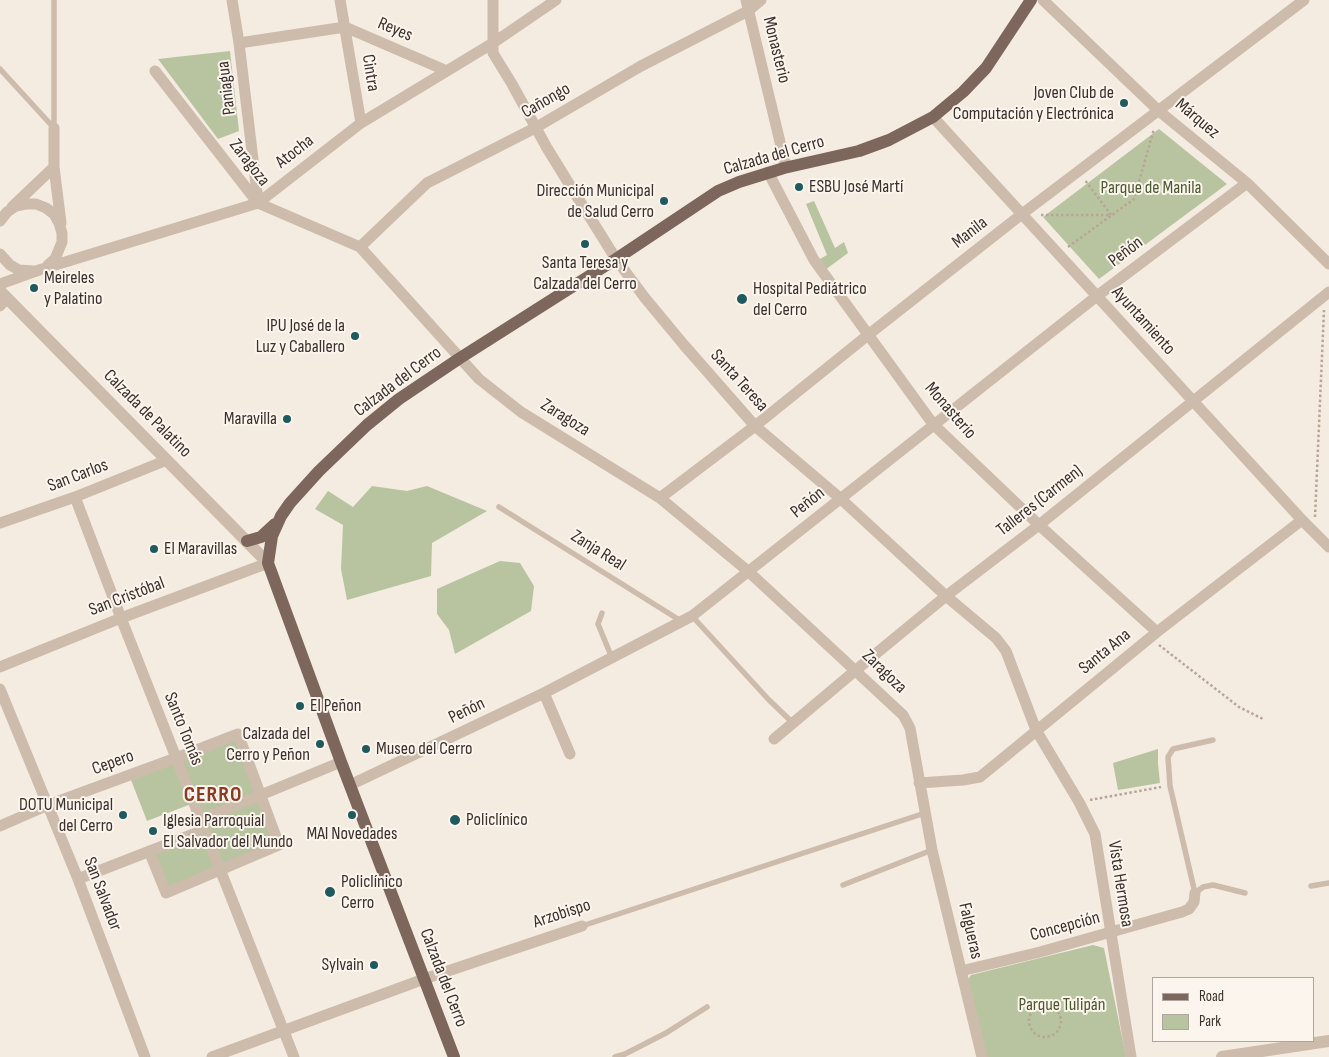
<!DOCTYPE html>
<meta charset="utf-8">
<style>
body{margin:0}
#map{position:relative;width:1329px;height:1057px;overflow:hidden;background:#f4ebe1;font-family:"Sofia Sans Condensed",sans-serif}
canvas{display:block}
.legend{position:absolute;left:1152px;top:977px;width:162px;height:65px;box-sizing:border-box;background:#fbf5ee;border:1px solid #aea6a0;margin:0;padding:6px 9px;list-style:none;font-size:15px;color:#3b302b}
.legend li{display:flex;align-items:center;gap:10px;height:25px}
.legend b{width:25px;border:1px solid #aea6a0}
</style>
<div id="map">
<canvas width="1329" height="1057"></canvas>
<ul class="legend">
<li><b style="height:6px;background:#7d675c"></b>Road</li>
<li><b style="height:14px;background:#b8c4a0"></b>Park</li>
</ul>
</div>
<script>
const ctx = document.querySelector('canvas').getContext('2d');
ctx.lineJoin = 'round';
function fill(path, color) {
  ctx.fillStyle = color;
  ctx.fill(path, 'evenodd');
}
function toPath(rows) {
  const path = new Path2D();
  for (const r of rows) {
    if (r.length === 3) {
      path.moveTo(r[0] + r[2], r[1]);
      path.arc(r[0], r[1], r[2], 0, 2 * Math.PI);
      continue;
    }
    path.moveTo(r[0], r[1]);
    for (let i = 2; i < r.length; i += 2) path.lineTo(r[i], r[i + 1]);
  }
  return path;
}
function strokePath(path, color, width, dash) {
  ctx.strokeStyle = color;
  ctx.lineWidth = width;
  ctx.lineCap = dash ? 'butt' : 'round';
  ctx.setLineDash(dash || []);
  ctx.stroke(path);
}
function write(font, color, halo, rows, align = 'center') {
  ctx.font = font + ' "Sofia Sans Condensed",sans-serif';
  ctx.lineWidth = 4;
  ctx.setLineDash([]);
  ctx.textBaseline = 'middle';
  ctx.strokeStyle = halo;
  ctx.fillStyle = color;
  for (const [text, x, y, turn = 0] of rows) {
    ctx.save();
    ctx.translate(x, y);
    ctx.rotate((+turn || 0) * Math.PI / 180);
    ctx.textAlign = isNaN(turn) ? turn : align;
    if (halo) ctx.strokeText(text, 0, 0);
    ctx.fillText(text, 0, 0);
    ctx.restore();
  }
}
fill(toPath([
 [230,51,239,131,218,139,158,59],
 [1159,129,1227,184,1099,279,1043,217],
 [814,201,835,248,844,242,848,253,825,270,818,260,827,255,806,204],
 [372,486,407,491,427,486,487,511,432,543,431,576,347,600,341,569,343,525,315,509,328,491,353,507],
 [500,561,520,563,534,586,531,611,455,654,449,630,437,614,437,589],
 [236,737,275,843,168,888,154,854,202,834,191,804,147,821,131,780],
 [1158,749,1158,764,1160,783,1118,790,1113,763],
 [1093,945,1104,948,1126,1057,987,1057,967,981,971,975]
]), '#b8c4a0');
strokePath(toPath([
 [1041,215,1111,215,1085,180],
 [1068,247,1134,199,1154,129],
 [1315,517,1324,310],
 [1159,645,1239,707,1263,719],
 [1090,800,1161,787],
 [1045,1021,16]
]), '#b9a596', 2.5, [2.5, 2.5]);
strokePath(toPath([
 [0,69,54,128],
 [54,128,54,0],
 [499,507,681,621],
 [602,613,598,624,612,658],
 [692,616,769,700,793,723],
 [1213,740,1173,749,1168,757,1170,786,1195,893,1203,887,1213,885,1245,893],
 [843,885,932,850],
 [1311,886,1329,883],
 [582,926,925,813],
 [615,1057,625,1054,666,1033,707,1007]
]), '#cdbbac', 5.5);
strokePath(toPath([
 [232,0,239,43,258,201],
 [340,0,361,123],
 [493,0,493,53,512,84,547,148,571,187,616,259,645,298,684,345,755,426,841,499,946,596,996,638,1006,651,1036,730,1079,802,1095,834,1131,1057],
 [746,0,786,167],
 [1043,0,1159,111,1247,183,1329,264],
 [239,43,345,27,447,71],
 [155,71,258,203,360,247,479,379,521,412,660,498,749,572,903,715,910,728,932,850,982,1057],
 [933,117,1302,520,1329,547],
 [54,128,54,167,61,223],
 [768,172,814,260,933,424,1039,525,1157,632],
 [12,207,54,167],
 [0,221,7,212,16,206,26,204,36,204,46,208,54,214,59,223,62,233,62,242,55,259,48,265],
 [360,247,427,183,535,128,641,66,748,11,761,0],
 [0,254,10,265,19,270,33,271],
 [0,284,39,270,258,203,361,123,493,43,556,0],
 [0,306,7,298],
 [75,497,121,618,294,1057],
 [660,498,755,426,868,335,1022,214,1304,0],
 [0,523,75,497,167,460],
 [0,667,121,618,268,563],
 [0,689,78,879,145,1057],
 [544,693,570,754],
 [774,739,856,670,946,596,1039,525,1329,292],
 [919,783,963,780,980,777,1157,632,1302,520],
 [350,785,544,693,692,616,1097,296,1247,183],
 [200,820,341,762],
 [0,826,48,805,176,758,238,734,279,845,166,893,149,851],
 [78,879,204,830],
 [961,971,1040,952,1182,912,1189,909,1194,902,1195,893],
 [212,1057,424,979,582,926]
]), '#cdbbac', 11);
strokePath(toPath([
 [0,291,268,563],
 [1222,1057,1329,1041]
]), '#cdbbac', 12);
strokePath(toPath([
 [247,541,261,537,275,524],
 [454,1057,341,762,268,563,272,536,281,516,290,503,319,471,367,425,399,399,460,358,616,259,718,191,739,182,784,168,859,151,889,140,933,117,963,92,986,68,1031,0]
]), '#7d675c', 12);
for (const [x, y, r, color] of [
 [1124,103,5,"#1f5a5e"],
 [799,187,5,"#1f5a5e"],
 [664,201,5,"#1f5a5e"],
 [585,244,5,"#1f5a5e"],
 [34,288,5,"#1f5a5e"],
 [742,299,6,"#1f5a5e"],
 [355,336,5,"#1f5a5e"],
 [287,419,5,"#1f5a5e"],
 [154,549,5,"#1f5a5e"],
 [300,706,5,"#1f5a5e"],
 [320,744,5,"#1f5a5e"],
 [366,749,5,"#1f5a5e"],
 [123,815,5,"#1f5a5e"],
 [352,815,5,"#1f5a5e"],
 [455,820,6,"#1f5a5e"],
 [153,831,5,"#1f5a5e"],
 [330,892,6,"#1f5a5e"],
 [374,965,5,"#1f5a5e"]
]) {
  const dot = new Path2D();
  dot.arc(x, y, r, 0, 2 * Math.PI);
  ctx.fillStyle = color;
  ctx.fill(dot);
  strokePath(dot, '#fbf5ee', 2);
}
write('18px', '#3b302b', '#fbf5ee', [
 ["Reyes",395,30,23],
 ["Monasterio",776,50,76],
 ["Cintra",370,73,81],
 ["Paniagua",227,88,-97],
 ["Cañongo",546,101,-30],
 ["Márquez",1197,119,40],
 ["Atocha",295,152,-38],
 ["Calzada del Cerro",774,156,-16],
 ["Zaragoza",249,163,52],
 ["Manila",970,233,-38],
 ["Peñón",1126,252,-37],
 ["Ayuntamiento",1143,321,48],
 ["Santa Teresa",739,381,48],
 ["Calzada del Cerro",398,382,-37],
 ["Monasterio",950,411,49],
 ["Calzada de Palatino",147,414,45],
 ["Zaragoza",565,418,32],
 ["San Carlos",78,476,-21],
 ["Talleres (Carmen)",1040,501,-38],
 ["Peñón",808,503,-39],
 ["Zanja Real",598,551,32],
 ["San Cristóbal",127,597,-21],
 ["Santa Ana",1105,652,-39],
 ["Zaragoza",884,672,44],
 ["Peñón",467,711,-26],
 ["Santo Tomás",183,729,68],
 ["Cepero",113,763,-20],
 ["Vista Hermosa",1120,884,81],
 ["San Salvador",102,894,69],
 ["Arzobispo",562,914,-18],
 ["Concepción",1065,927,-15],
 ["Falgueras",970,931,77],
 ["Calzada del Cerro",443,978,69]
]);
write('18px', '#3b302b', '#fbf5ee', [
 ["Joven Club de",1114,93,"right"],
 ["Computación y Electrónica",1114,114,"right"],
 ["ESBU José Martí",809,187],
 ["Dirección Municipal",654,191,"right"],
 ["de Salud Cerro",654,212,"right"],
 ["Santa Teresa y",585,263,"center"],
 ["Calzada del Cerro",585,284,"center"],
 ["Meireles",44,278],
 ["y Palatino",44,299],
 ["Hospital Pediátrico",753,289],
 ["del Cerro",753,310],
 ["IPU José de la",345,326,"right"],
 ["Luz y Caballero",345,347,"right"],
 ["Maravilla",277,419,"right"],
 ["El Maravillas",164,549],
 ["El Peñon",310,706],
 ["Calzada del",310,734,"right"],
 ["Cerro y Peñon",310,755,"right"],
 ["Museo del Cerro",376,749],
 ["DOTU Municipal",113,805,"right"],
 ["del Cerro",113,826,"right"],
 ["Policlínico",466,820],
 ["Iglesia Parroquial",163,821],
 ["El Salvador del Mundo",163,842],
 ["MAI Novedades",352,834,"center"],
 ["Policlínico",341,882],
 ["Cerro",341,903],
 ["Sylvain",364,965,"right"]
], 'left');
write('18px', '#4a5a2e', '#fbf5ee', [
 ["Parque de Manila",1151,188],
 ["Parque Tulipán",1062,1005]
]);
ctx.letterSpacing = '1px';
write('bold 22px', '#8c3b22', '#fbf5ee', [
 ["CERRO",213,795]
]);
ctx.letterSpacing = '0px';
</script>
